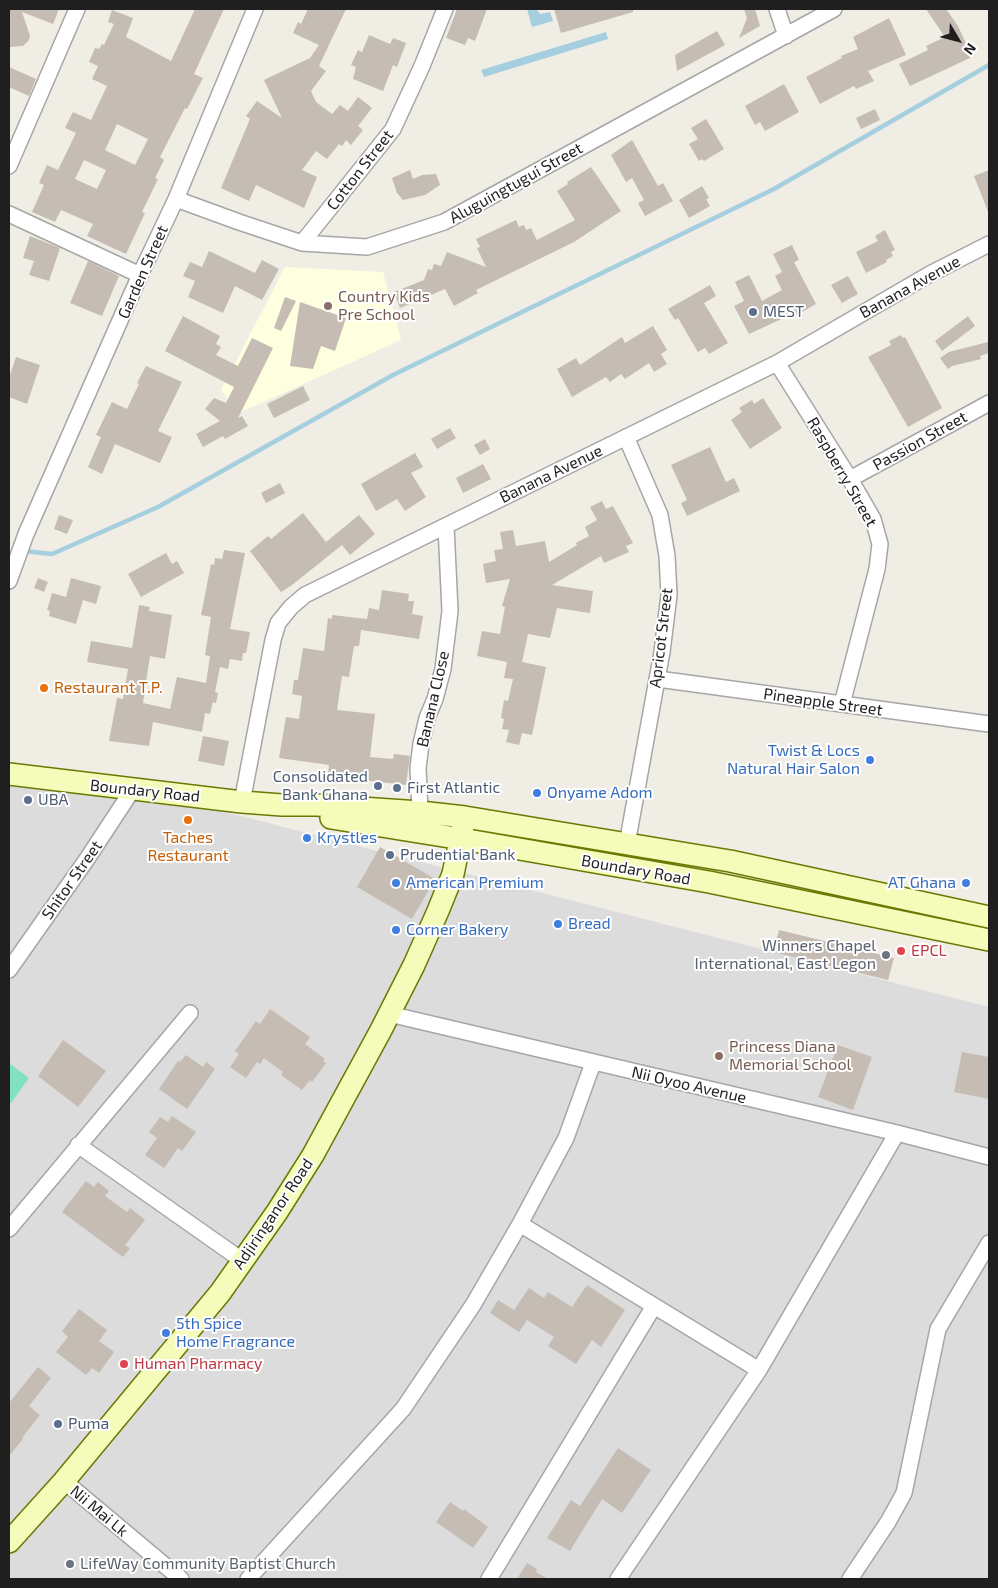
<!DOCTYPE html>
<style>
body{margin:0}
#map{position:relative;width:998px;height:1588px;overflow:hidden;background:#f0ede5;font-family:"Exo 2",sans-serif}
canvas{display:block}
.frame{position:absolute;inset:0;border:10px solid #1f1f1f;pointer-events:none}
.north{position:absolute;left:933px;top:15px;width:50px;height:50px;-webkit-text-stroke:4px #fff;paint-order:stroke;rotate:127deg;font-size:14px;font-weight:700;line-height:20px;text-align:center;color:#1f1f1f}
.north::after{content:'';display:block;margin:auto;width:18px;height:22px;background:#1f1f1f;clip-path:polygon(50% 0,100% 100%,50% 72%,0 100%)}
</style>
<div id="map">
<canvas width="998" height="1588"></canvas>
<div class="frame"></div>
<div class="north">N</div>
</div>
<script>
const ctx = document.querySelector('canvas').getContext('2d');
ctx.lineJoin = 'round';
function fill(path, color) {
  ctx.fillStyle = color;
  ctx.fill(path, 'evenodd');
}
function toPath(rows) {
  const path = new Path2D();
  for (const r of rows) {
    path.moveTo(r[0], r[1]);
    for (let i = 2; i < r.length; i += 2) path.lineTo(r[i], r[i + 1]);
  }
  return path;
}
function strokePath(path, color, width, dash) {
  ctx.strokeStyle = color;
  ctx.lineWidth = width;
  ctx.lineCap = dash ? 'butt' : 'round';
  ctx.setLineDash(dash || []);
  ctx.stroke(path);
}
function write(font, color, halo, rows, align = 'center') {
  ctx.font = font + ' "Exo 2",sans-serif';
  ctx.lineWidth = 4;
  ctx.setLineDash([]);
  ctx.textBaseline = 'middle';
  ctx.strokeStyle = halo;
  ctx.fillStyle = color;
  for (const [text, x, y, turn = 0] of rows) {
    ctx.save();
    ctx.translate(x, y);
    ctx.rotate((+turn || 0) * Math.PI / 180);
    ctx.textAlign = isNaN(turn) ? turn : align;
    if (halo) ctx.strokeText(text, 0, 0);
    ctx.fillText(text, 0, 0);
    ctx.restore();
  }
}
fill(toPath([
 [9,774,76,774,989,1007,989,1579,9,1579]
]), '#dddcdc');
fill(toPath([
 [285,267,383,272,401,340,239,413,221,390]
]), '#feffdf');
fill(toPath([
 [9,1063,29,1078,11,1103,9,1101]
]), '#82e1c0');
fill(toPath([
 [527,9,536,9,540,14,550,12,553,21,532,27],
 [606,32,608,39,484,77,481,70]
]), '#a5cfde');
strokePath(toPath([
 [24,551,52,554,158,507,393,375,774,189,989,65]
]), '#a5cfde', 4.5);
fill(toPath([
 [9,9,59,9,53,24,22,12,30,36,29,40,23,46,9,47],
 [195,9,224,9,194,74,203,78,187,109,185,108,160,157,164,160,155,178,158,179,142,212,145,213,126,254,87,236,93,224,61,210,55,222,32,212,44,185,39,183,47,165,58,170,76,133,65,128,73,112,91,120,107,86,92,79,98,66,89,62,95,48,99,49,102,44,104,45,114,24,108,22,112,10,133,18,126,37,171,61],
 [117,124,148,139,135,165,105,150],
 [84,160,106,170,97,189,75,179],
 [308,9,346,9,319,66,326,71,311,91,316,102,332,114,340,105,348,111,358,97,372,108,358,126,363,130,351,145,346,140,342,146,339,144,327,159,316,151,302,170,317,177,304,208,256,185,249,201,221,188,250,119,246,116,257,101,282,118,264,80,310,58,319,45,293,33,298,22,301,24],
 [457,9,487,9,475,41,468,38,465,45,446,38],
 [554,9,633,9,633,12,561,33],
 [744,9,755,9,760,26,739,38,747,18],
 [926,9,946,9,958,26,972,57,910,86,899,64,928,50,926,46,945,37],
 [889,18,906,55,868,71,874,81,856,89,854,86,820,104,806,77,842,58,841,56,858,49,853,37],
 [717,31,725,45,677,71,675,55],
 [369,35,390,44,393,38,406,43,397,67,393,65,383,91,353,79,356,67,351,65,358,50,362,52],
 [9,67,36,79,29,96,9,87],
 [784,84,799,112,765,131,760,122,755,125,745,106],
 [875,109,880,120,861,129,856,118],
 [706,119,724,149,704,161,702,159,699,161,689,144,698,139,691,128],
 [632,140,658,186,663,183,673,201,645,216,638,203,644,200,632,178,626,182,611,155],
 [591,167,621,211,574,242,476,290,478,293,454,306,445,289,400,308,394,292,424,280,428,269,432,270,434,264,441,266,447,252,486,267,477,248,480,247,476,239,516,220,519,227,524,225,526,230,531,228,537,240,575,220,557,191,568,184,567,182],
 [410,170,413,179,422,175,436,174,440,185,425,195,403,200,397,193,392,178],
 [989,170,989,214,974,176],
 [702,186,709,198,706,199,710,206,689,218,679,200],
 [885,230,895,250,891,252,893,256,886,260,887,262,866,273,856,252,878,241,875,236],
 [30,236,60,248,49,281,29,275,34,261,23,258],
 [792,245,799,260,794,262,816,304,790,319,788,316,749,334,734,306,744,301,735,282,749,275,762,301,782,290,775,276,782,272,773,254],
 [209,251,255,273,262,260,279,269,262,300,235,286,223,313,188,297,195,281,183,276,190,262,202,267],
 [88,261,119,276,102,316,70,303],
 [848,276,858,294,842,303,831,285],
 [710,285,716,296,704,303,728,343,709,354,705,348,698,352,678,318,675,320,668,309],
 [285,297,296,301,281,331,274,328],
 [300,302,346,318,335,351,321,346,313,369,290,366],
 [183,316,220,336,216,344,221,347,216,355,238,366,252,338,273,348,238,418,242,416,248,426,225,439,223,436,203,447,196,434,220,421,205,409,214,398,226,403,234,387,165,351],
 [968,316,975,326,942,351,935,341],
 [653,326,667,350,661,354,667,364,654,372,649,363,625,379,621,374,610,382,606,377,572,397,557,369,576,358,580,365,622,337,625,343],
 [901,335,903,338,905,337,942,408,908,427,868,357,891,345,889,341],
 [988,342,989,353,980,356,981,359,952,366,948,369,940,358,949,352],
 [16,357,40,365,27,404,9,397,9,378],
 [146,366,182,382,158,431,172,437,160,463,115,444,102,474,88,467,101,437,96,435,112,402,127,409,139,384,137,383],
 [303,386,310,400,274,418,267,404],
 [763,398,782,428,750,449,731,420,742,412,739,408,752,400,754,404],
 [450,428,456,438,437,449,431,439],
 [485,439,490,449,480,455,474,445],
 [710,447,726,482,734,478,740,491,687,516,681,503,687,500,671,465],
 [415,453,423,467,411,473,426,497,405,511,397,499,376,511,361,484],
 [483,464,491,479,463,493,456,478],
 [280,483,285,493,266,503,261,493],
 [602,501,606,509,613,506,633,543,626,546,629,552,604,563,601,556,552,585,593,591,590,613,557,608,550,638,528,634,522,662,546,667,532,735,522,733,519,745,506,742,509,730,502,729,504,719,501,718,504,700,508,701,513,679,504,678,507,662,477,656,482,631,500,634,505,607,502,606,510,579,486,583,483,564,496,561,494,550,503,549,500,532,513,530,516,546,545,541,549,562,577,545,576,543,589,536,585,527,597,520,590,507],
 [303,513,326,542,359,515,375,534,350,555,342,545,292,585,281,592,250,551,268,536,271,539],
 [59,515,73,520,67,534,54,529],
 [224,550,245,553,230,629,250,632,246,653,243,653,242,661,230,659,228,669,220,667,215,692,218,693,216,703,213,702,210,714,205,713,202,732,153,722,149,746,109,741,117,698,123,699,128,669,87,662,91,641,132,648,139,605,150,607,149,611,172,615,165,659,150,656,143,703,170,709,177,677,206,683,210,656,205,655,211,617,201,615,211,564,214,565,215,558,222,559],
 [166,553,172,564,177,561,184,573,141,597,128,574],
 [38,578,48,582,44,592,34,588],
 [71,578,101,586,96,604,83,600,76,624,49,616,50,611,47,610,52,593,66,597],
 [382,590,409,594,408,601,414,601,412,614,423,616,419,639,361,630,359,646,354,646,349,677,342,676,337,710,375,714,370,757,393,759,394,754,410,756,406,785,328,776,329,765,279,758,286,717,299,719,302,696,292,694,294,680,298,680,303,648,324,651,328,618,332,619,332,615,367,619,369,608,379,610],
 [203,736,229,741,224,766,198,761],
 [380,847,435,879,412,919,357,887],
 [779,930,894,958,888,980,773,952],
 [270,1009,310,1037,305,1044,325,1059,323,1061,326,1063,312,1082,310,1080,302,1090,281,1075,283,1072,264,1058,260,1064,257,1062,246,1078,230,1067,239,1054,235,1051,256,1021,260,1024],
 [63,1040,106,1071,78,1107,38,1076],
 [838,1045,872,1057,853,1110,818,1097],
 [962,1052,989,1057,989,1099,954,1092],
 [186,1055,203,1067,206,1062,215,1069,187,1109,159,1089,178,1061,180,1062],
 [172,1116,196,1132,182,1151,178,1148,164,1168,145,1155,157,1138,149,1132,160,1117,168,1122],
 [86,1181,94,1187,98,1182,109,1191,105,1196,127,1212,130,1208,145,1220,125,1245,130,1248,123,1257,62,1212],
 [587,1285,625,1310,601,1347,592,1340,576,1364,548,1346,554,1337,527,1320,519,1332,490,1313,498,1300,514,1310,529,1288,544,1298,548,1292,572,1307],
 [79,1309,107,1330,99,1341,114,1352,99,1373,92,1368,86,1375,56,1352,68,1337,62,1331],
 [38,1367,51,1378,29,1406,40,1415,22,1438,23,1439,9,1456,9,1403],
 [618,1448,651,1470,622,1513,602,1499,570,1551,547,1538,571,1500,580,1506],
 [450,1502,463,1511,464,1509,488,1527,473,1548,436,1522],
 [527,1563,537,1569,536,1572,548,1579,517,1579]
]), '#c5bcb4');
const street = toPath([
 [777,9,786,36],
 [9,166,77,9],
 [176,199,239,222,302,243,367,247,444,222,834,9],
 [9,214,140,275],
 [302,243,393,129,422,66,445,9],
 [777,363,850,479,873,519,880,544,877,569,842,704],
 [626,437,660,515,667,556,669,595,662,652,627,844],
 [850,479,989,403],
 [9,581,26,534,140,275,176,199,255,9],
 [658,679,989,724],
 [242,802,273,640,278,623,291,607,305,595,777,363,930,274,989,244],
 [420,812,418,768,421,744,427,718,435,699,443,669,450,611,446,526],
 [9,970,87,859,133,789],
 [389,1014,897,1133,989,1157],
 [78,1145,243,1261],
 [520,1224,759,1370],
 [9,1229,190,1013],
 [64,1481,181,1579],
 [248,1579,403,1409,473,1305,520,1224,566,1138,593,1063],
 [489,1579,654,1306],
 [618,1579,759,1370,897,1133],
 [850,1579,888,1522,904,1493,938,1329,989,1243]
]);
const secondary = toPath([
 [9,774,242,802,282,805,317,805,420,812,465,817,730,861,989,917],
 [331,818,462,839,709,882,989,940],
 [9,1542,64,1481,220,1293,277,1212,313,1155,381,1030,414,965,438,911,453,874,465,817]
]);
strokePath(street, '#a6a6a6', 18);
strokePath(secondary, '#687a03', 24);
strokePath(street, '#fff', 15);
strokePath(secondary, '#f5fbb9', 21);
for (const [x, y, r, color] of [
 [328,306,5,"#8d6e63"],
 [753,312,5,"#5c6f8a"],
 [44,688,5,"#e8710a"],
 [870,760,5,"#3f7fe0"],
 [378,786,5,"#5c6f8a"],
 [397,788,5,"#5c6f8a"],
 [537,793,5,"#3f7fe0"],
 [28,800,5,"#5c6f8a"],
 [188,820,5,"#e8710a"],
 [307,838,5,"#3f7fe0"],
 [390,855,5,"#5c6f8a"],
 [396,883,5,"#3f7fe0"],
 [966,883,5,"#3f7fe0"],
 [558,924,5,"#3f7fe0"],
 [396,930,5,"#3f7fe0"],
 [901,951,5,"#e0444e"],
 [886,955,5,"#6b7280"],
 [719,1056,5,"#8d6e63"],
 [166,1333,5,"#3f7fe0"],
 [124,1364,5,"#e0444e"],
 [58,1424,5,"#5c6f8a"],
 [70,1564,5,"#6b7280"]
]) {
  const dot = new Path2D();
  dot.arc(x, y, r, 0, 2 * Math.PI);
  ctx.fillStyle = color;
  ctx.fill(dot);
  strokePath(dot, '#fff', 2);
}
write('16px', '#1f1f1f', '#fff', [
 ["Cotton Street",360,170,-52],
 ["Aluguingtugui Street",516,183,-29],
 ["Garden Street",143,272,-66],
 ["Banana Avenue",910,287,-29],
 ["Passion Street",920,441,-29],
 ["Raspberry Street",842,472,60],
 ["Banana Avenue",551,474,-26],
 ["Apricot Street",661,638,-83],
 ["Banana Close",433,699,-77],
 ["Pineapple Street",823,702,8],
 ["Boundary Road",145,791,6],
 ["Boundary Road",636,870,10],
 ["Shitor Street",72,880,-55],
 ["Nii Oyoo Avenue",689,1085,13],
 ["Adjiringanor Road",273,1214,-56],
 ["Nii Mai Lk",99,1511,40]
]);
write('16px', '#785e54', '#fff', [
 ["Country Kids",338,297],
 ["Pre School",338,315],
 ["Princess Diana",729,1047],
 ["Memorial School",729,1065]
], 'left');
write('16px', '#4e5e75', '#fff', [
 ["MEST",763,312],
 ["Consolidated",368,777,"right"],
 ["Bank Ghana",368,795,"right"],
 ["First Atlantic",407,788],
 ["UBA",38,800],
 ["Prudential Bank",400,855],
 ["Puma",68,1424]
], 'left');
write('16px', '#c56008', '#fff', [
 ["Restaurant T.P.",54,688],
 ["Taches",188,838,"center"],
 ["Restaurant",188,856,"center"]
], 'left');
write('16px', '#366cbe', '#fff', [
 ["Twist & Locs",860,751,"right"],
 ["Natural Hair Salon",860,769,"right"],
 ["Onyame Adom",547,793],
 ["Krystles",317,838],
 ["American Premium",406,883],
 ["AT Ghana",956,883,"right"],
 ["Bread",568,924],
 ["Corner Bakery",406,930],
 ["5th Spice",176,1324],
 ["Home Fragrance",176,1342]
], 'left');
write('16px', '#5b616d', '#fff', [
 ["Winners Chapel",876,946],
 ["International, East Legon",876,964],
 ["LifeWay Community Baptist Church",80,1564,"left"]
], 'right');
write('16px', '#be3a42', '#fff', [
 ["EPCL",911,951],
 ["Human Pharmacy",134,1364]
], 'left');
</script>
